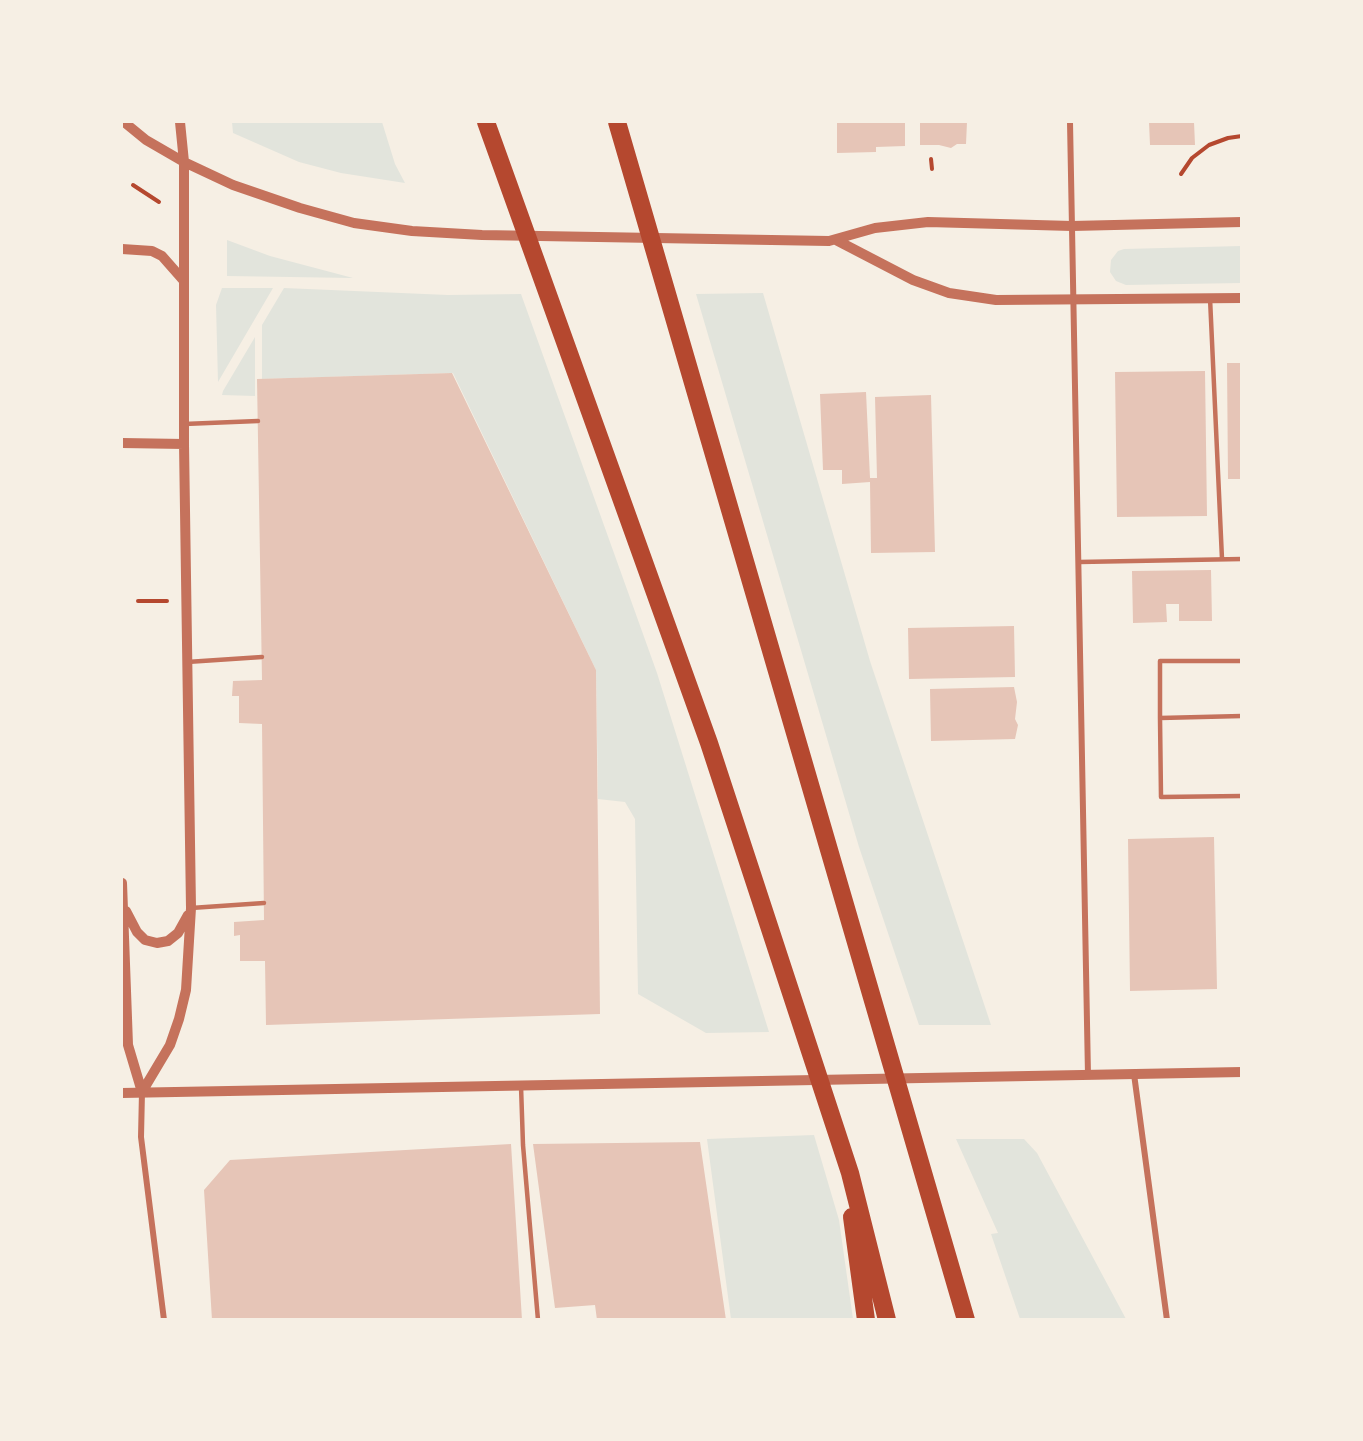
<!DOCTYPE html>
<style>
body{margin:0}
#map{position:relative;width:1363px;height:1441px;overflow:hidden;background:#f6efe4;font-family:"Roboto Serif",serif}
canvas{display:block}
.frame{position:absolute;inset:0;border:123px solid #f6efe4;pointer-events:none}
</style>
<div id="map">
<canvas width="1363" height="1441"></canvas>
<div class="frame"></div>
</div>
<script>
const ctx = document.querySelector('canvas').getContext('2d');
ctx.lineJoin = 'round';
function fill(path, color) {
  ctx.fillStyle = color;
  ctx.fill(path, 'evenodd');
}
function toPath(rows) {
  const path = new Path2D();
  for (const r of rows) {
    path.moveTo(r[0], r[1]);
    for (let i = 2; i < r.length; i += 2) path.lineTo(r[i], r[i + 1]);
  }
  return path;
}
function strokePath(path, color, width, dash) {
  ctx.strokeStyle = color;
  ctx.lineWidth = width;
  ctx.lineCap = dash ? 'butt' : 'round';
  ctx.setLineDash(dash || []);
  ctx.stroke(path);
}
fill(toPath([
 [232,122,382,122,395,164,405,183,341,173,299,162,233,133],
 [227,240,270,256,353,278,227,276],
 [1241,246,1241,283,1126,285,1116,281,1110,272,1111,260,1118,251,1124,249],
 [222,288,273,288,218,382,216,305],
 [284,288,448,295,521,294,657,673,769,1032,706,1033,638,994,635,819,625,802,598,799,596,670,453,373,262,379,262,325],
 [763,293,870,661,991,1025,919,1025,859,847,696,294],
 [255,337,255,396,222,395,223,391],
 [814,1135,839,1220,853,1319,731,1319,707,1139],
 [956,1139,1024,1139,1037,1153,1126,1319,1020,1319,991,1234,998,1233]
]), '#e2e4dc');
fill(toPath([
 [837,122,905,122,905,146,876,147,876,152,837,153],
 [920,122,967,122,966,144,957,144,951,148,939,145,920,145],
 [1149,122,1194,122,1195,145,1150,145],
 [1227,363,1242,363,1242,479,1228,479],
 [1205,371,1207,516,1117,517,1115,372],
 [452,373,596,670,600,1014,266,1025,265,961,240,961,240,935,234,936,234,922,264,920,262,724,239,723,239,696,232,696,233,681,262,680,257,379],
 [866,392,870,478,877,478,875,397,931,395,935,552,871,553,870,482,842,484,842,470,823,470,820,394],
 [1211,570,1212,621,1179,621,1179,604,1166,604,1167,622,1133,623,1132,571],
 [1014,626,1015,677,909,679,908,628],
 [1014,687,1017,702,1015,719,1018,725,1015,739,931,741,930,689],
 [1214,837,1217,989,1130,991,1128,839],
 [700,1142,726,1320,597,1320,595,1305,555,1308,533,1144],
 [511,1144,522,1320,212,1320,204,1190,230,1160]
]), '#e6c5b7');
strokePath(toPath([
 [931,159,932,169],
 [1181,174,1192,158,1209,145,1228,138,1242,136],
 [133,185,159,202],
 [138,601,167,601]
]), '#b5482f', 4);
strokePath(toPath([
 [1210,298,1222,559],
 [184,424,258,421],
 [1079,562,1242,559],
 [187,662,262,657],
 [1242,716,1160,718,1161,797,1242,796],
 [1160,718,1160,661,1242,661],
 [191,908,264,903],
 [521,1086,523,1145,538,1320]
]), '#c5725c', 4.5);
strokePath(toPath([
 [1070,122,1088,1075],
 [1134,1074,1167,1320],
 [142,1092,141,1137,164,1320]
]), '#c5725c', 6);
strokePath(toPath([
 [124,122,146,140,184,162,233,185,300,208,354,223,412,231,482,235,829,241,875,228,928,222,1072,226,1242,222],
 [836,240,913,280,949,293,996,300,1242,298],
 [122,249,152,251,162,256,184,281],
 [122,443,184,444],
 [122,883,128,1045,142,1092],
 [126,911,137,932,145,940,157,943,168,941,178,933,188,915],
 [142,1092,170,1045,179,1019,186,990,191,908,184,444,184,162,180,122],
 [122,1093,1242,1072]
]), '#c5725c', 10);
strokePath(toPath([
 [486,122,709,743,850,1173,887,1320],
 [617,122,966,1320],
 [852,1217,866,1320]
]), '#b5482f', 18);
</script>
